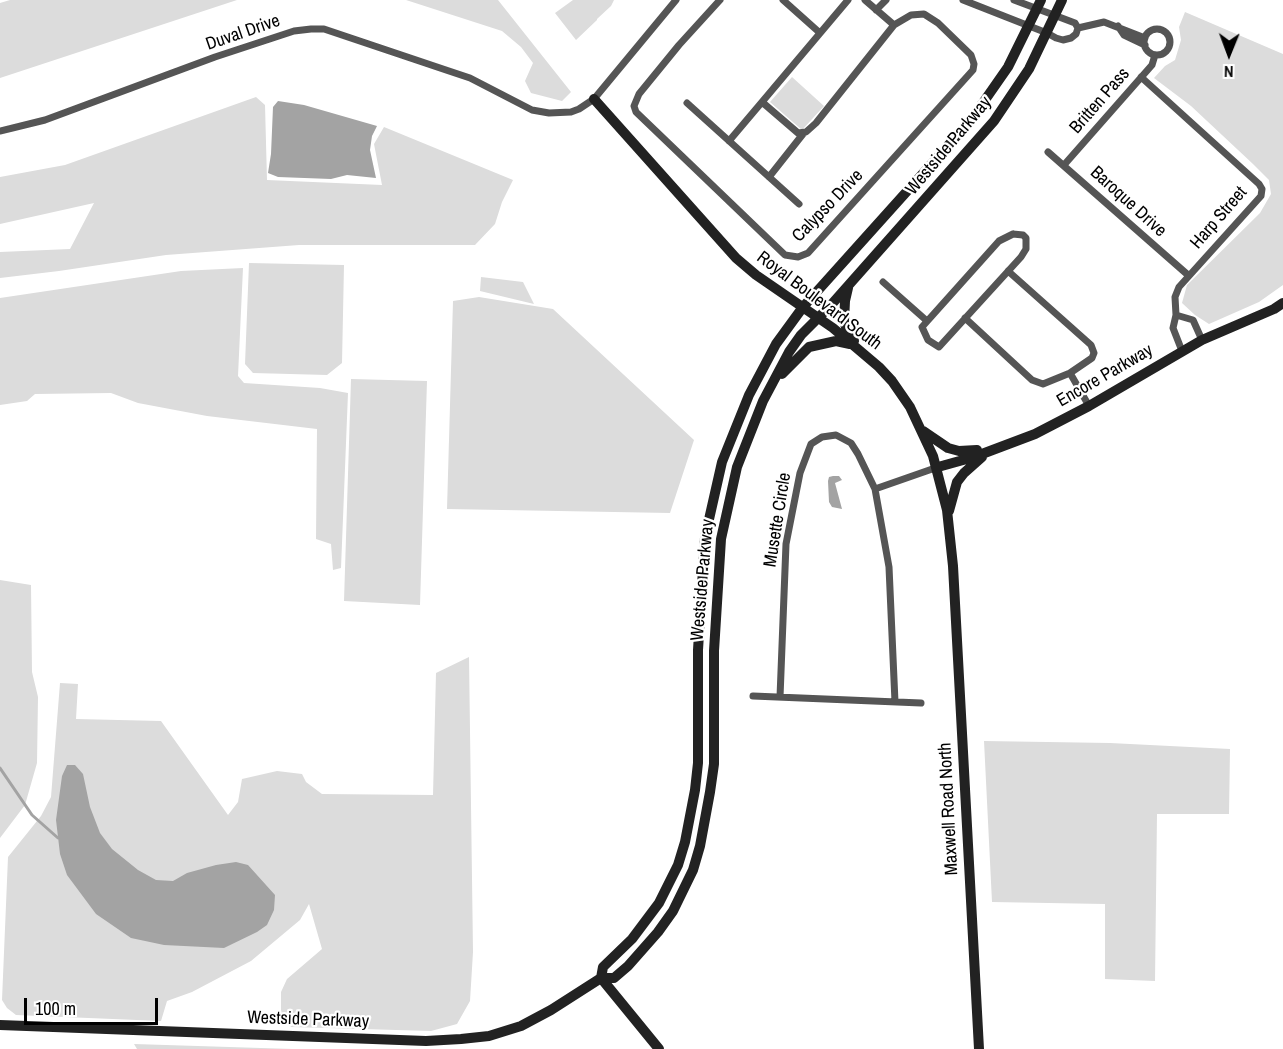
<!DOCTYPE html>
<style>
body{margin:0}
#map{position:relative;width:1283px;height:1049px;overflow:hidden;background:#fff;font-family:"Archivo Narrow",sans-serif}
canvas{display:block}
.north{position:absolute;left:1199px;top:24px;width:60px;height:60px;-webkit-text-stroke:4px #fff;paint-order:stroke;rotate:181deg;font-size:16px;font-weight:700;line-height:24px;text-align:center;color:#000}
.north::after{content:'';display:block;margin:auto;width:21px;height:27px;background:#000;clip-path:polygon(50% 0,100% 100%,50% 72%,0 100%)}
.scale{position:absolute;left:24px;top:998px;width:134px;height:27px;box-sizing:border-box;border:3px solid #000;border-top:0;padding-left:8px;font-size:18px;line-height:21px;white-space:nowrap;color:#000;-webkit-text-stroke:4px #fff;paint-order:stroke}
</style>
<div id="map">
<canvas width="1283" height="1049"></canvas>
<div class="north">N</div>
<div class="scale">100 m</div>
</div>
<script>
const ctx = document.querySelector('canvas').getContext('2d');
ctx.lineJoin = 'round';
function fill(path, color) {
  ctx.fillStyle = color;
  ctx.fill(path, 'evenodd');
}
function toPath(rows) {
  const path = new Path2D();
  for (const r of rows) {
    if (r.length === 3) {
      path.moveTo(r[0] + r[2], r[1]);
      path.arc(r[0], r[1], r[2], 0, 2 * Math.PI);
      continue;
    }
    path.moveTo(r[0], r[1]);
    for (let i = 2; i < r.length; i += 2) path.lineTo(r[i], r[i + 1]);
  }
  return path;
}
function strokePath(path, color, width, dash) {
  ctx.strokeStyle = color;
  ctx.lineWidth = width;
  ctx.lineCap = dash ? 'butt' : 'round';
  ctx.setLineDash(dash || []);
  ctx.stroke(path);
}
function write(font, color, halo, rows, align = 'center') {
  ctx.font = font + ' "Archivo Narrow",sans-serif';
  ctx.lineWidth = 4.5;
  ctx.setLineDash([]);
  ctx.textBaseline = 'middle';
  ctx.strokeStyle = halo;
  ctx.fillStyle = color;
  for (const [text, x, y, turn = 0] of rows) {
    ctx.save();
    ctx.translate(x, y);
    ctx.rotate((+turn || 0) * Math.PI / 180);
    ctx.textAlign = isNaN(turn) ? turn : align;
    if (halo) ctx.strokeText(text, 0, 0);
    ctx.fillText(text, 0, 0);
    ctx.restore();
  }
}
fill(toPath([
 [10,0,237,0,0,78,0,3],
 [406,0,498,0,571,92,562,101,531,93,525,81,533,63,521,47,502,31],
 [573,0,614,0,611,6,597,19,597,20,576,40,555,13],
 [1185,12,1283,54,1283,285,1259,302,1209,324,1195,315,1182,303,1187,285,1260,213,1271,194,1269,180,1253,164,1191,106,1154,78,1165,66,1175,60,1181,40,1179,27],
 [792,77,824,106,802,130,770,102],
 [256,97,265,105,267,180,382,185,374,144,384,127,513,180,502,202,495,224,475,245,299,245,166,255,59,271,0,278,0,252,70,249,94,203,0,224,0,177,65,165],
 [249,263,344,265,342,363,327,375,253,373,245,364],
 [243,268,238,376,244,383,320,388,348,393,341,568,333,570,331,544,316,539,317,429,207,416,138,403,111,393,35,394,27,401,0,405,0,298,181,271],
 [481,277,523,282,534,304,480,291],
 [479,297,553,309,694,440,670,513,447,509,453,301],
 [351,379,427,381,420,605,344,601],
 [0,580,31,585,32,672,38,697,37,763,25,805,0,838],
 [469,657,473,952,470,1001,457,1024,431,1031,291,1027,281,1013,281,992,287,979,322,949,309,904,300,920,251,961,192,992,167,1001,161,1021,16,1015,7,1008,2,1000,8,857,41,816,51,797,60,683,78,684,76,719,161,721,228,815,238,802,242,779,277,771,302,774,306,782,322,794,433,795,436,673],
 [984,741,1110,743,1230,749,1229,814,1157,814,1155,981,1105,979,1105,904,992,902],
 [134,1044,293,1049,137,1049]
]), '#dcdcdc');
fill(toPath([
 [278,101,304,105,377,126,372,136,370,150,376,178,347,175,331,179,278,177,268,173,271,154,273,107],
 [833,476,839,476,842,480,835,483,842,509,832,507,829,502,828,481,829,477],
 [67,765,75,765,83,774,90,807,100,833,112,849,138,870,156,880,173,881,187,873,216,865,236,862,248,865,275,895,274,910,267,925,257,932,224,948,164,945,131,938,96,914,67,875,60,854,56,820,62,776]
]), '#a3a3a3');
strokePath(toPath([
 [0,768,32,815,58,838]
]), '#a3a3a3', 3);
strokePath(toPath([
 [720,0,679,45,639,94,634,106,636,112,785,255,798,257,808,253,973,70,974,64,971,55,938,23,924,14,911,15,894,25,816,123,806,132,798,133,762,102,848,0],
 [783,0,820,33],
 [865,0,894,25],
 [963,0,1047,33,1056,38,1063,40,1071,38,1076,34,1078,28,1075,23,1014,0],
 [876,10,886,0],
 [1118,26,1124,35,1145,45],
 [1078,28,1104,22,1145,38],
 [1157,42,13],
 [1141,77,1259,184,1262,189,1261,196,1179,287,1175,297,1176,315],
 [687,103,799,204],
 [0,131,45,120,215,57,294,31,311,29,324,29,449,71,470,78,532,110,549,113,571,112,579,109,594,99,676,0],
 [729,141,762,102],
 [1048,152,1188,275],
 [1064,165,1152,65,1155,55],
 [769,177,803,134],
 [1013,234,1023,235,1026,238,1026,249,1021,257,939,347,928,340,922,327,999,241,1013,234],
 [883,282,927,321],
 [965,318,1032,380,1043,384,1070,373,1092,358,1094,353,1091,345,1008,271],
 [1182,351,1173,328,1176,315,1193,320,1202,340],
 [1070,373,1089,406],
 [875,489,938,467],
 [753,696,921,703],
 [780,697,786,544,800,473,811,444,822,437,836,435,851,443,858,454,875,489,889,567,895,702]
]), '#555', 7);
strokePath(toPath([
 [594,99,736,258,756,275,833,328,879,367,892,381,910,407,933,456,947,510,953,566,979,1049],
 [848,288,845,301,844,321,847,330,854,341],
 [782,374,809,347,836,341,850,344],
 [923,431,948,448,959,451,977,450],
 [938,467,974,457,1035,434,1089,406,1202,340,1274,309,1283,303],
 [949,511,957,482,964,473,982,457],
 [601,978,603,967,632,939,659,903,678,865,685,842,695,790,698,763,698,650,705,537,722,462,749,395,776,344,803,307,971,120,1008,67,1041,0],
 [601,978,659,1049],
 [0,1025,426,1041,461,1039,489,1036,521,1026,551,1010,601,978,614,978,628,966,658,932,673,911,693,870,700,846,710,792,714,764,714,651,721,539,737,467,763,401,789,352,801,335,831,305,994,121,1029,69,1062,0]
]), '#222', 10);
write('18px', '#000', '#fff', [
 ["Duval Drive",243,33,-19],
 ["Britten Pass",1100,101,-49],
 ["Westside Parkway",949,146,-50],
 ["Baroque Drive",1128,202,42],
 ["Calypso Drive",828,206,-46],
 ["Harp Street",1219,218,-49],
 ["Royal Boulevard South",819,301,37],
 ["Encore Parkway",1105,376,-30],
 ["Musette Circle",778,520,-81],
 ["Westside Parkway",703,580,-85],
 ["Maxwell Road North",949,809,-93],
 ["Westside Parkway",308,1020,2]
]);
</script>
